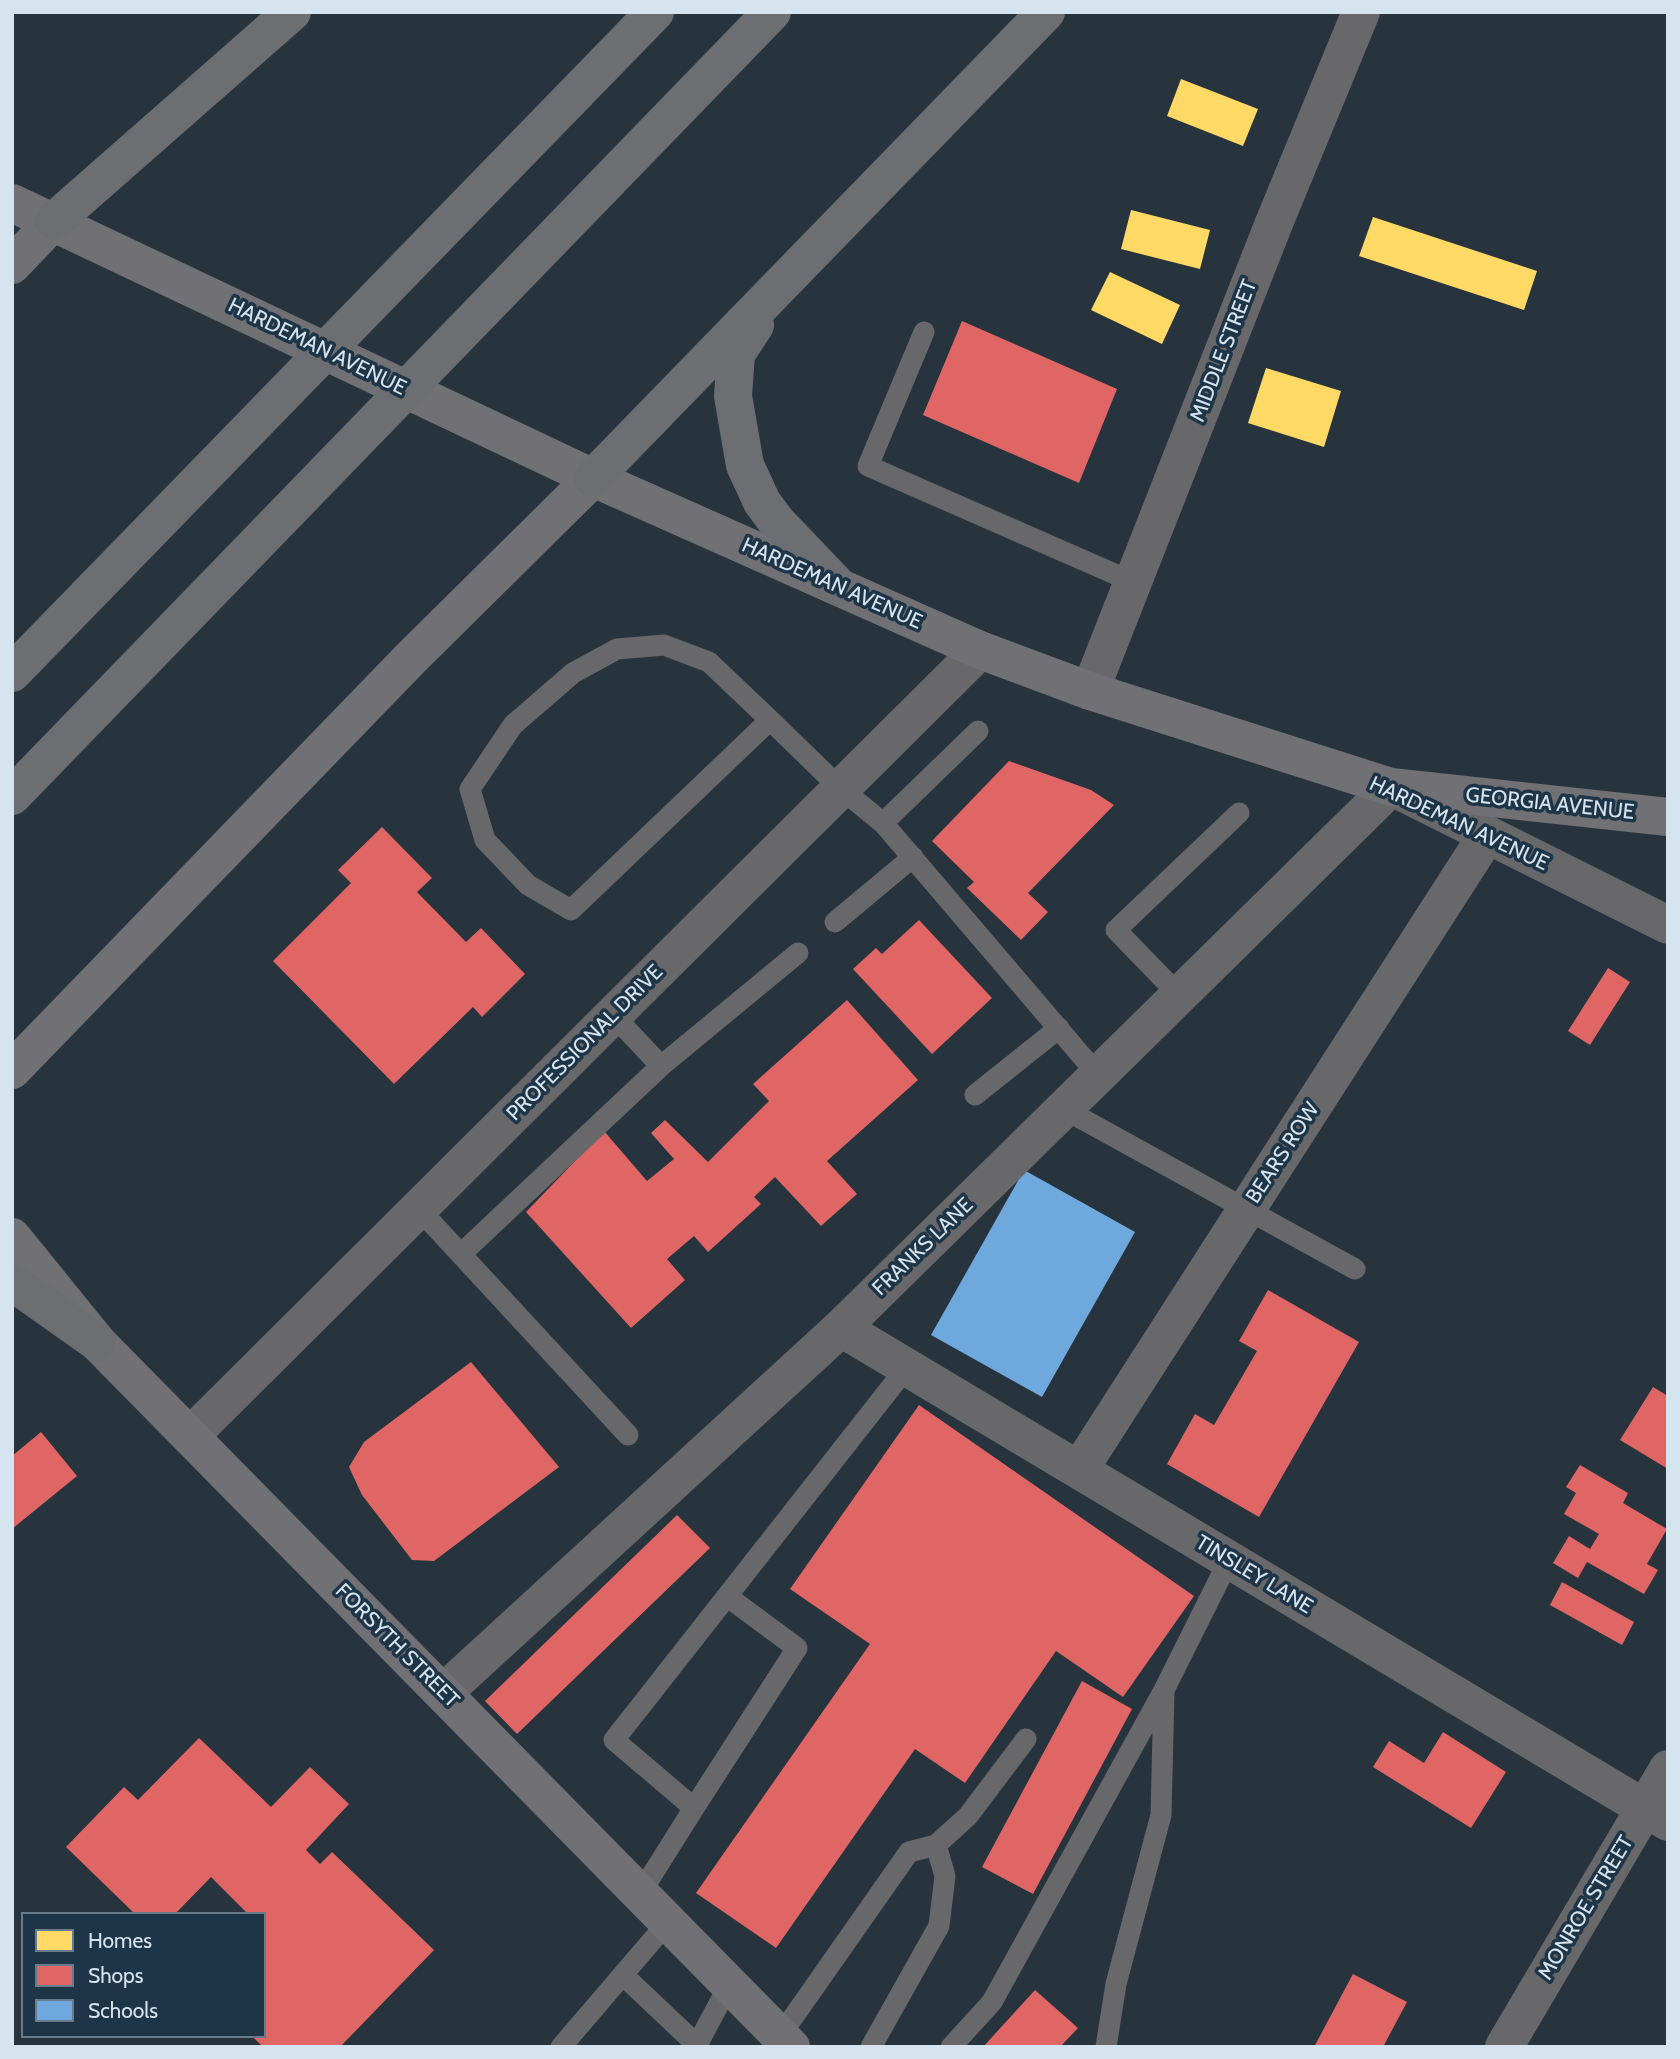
<!DOCTYPE html>
<style>
body{margin:0}
#map{position:relative;width:1680px;height:2059px;overflow:hidden;background:#27343e;font-family:Cabin,sans-serif}
canvas{display:block}
.frame{position:absolute;inset:0;border:14px solid #d6e4f0;pointer-events:none}
.legend{position:absolute;left:21px;top:1912px;width:245px;height:126px;box-sizing:border-box;background:#1e3547;border:2px solid #687b8b;margin:0;padding:9px 12px;list-style:none;font-size:21px;color:#d6e4f0}
.legend li{display:flex;align-items:center;gap:14px;height:35px}
.legend b{width:35px;border:2px solid #687b8b}
</style>
<div id="map">
<canvas width="1680" height="2059"></canvas>
<div class="frame"></div>
<ul class="legend">
<li><b style="height:19px;background:#ffd966"></b>Homes</li>
<li><b style="height:19px;background:#e06666"></b>Shops</li>
<li><b style="height:19px;background:#6fa8dc"></b>Schools</li>
</ul>
</div>
<script>
const ctx = document.querySelector('canvas').getContext('2d');
ctx.lineJoin = 'round';
function fill(path, color) {
  ctx.fillStyle = color;
  ctx.fill(path, 'evenodd');
}
function toPath(rows) {
  const path = new Path2D();
  for (const r of rows) {
    path.moveTo(r[0], r[1]);
    for (let i = 2; i < r.length; i += 2) path.lineTo(r[i], r[i + 1]);
  }
  return path;
}
function strokePath(path, color, width, dash) {
  ctx.strokeStyle = color;
  ctx.lineWidth = width;
  ctx.lineCap = dash ? 'butt' : 'round';
  ctx.setLineDash(dash || []);
  ctx.stroke(path);
}
function write(font, color, halo, rows, align = 'center') {
  ctx.font = font + ' Cabin,sans-serif';
  ctx.lineWidth = 7;
  ctx.setLineDash([]);
  ctx.textBaseline = 'middle';
  ctx.strokeStyle = halo;
  ctx.fillStyle = color;
  for (const [text, x, y, turn = 0] of rows) {
    ctx.save();
    ctx.translate(x, y);
    ctx.rotate((+turn || 0) * Math.PI / 180);
    ctx.textAlign = isNaN(turn) ? turn : align;
    if (halo) ctx.strokeText(text, 0, 0);
    ctx.fillText(text, 0, 0);
    ctx.restore();
  }
}
fill(toPath([
 [1181,79,1258,109,1243,146,1167,116],
 [1131,210,1210,230,1200,269,1121,249],
 [1373,217,1537,271,1524,310,1359,256],
 [1110,272,1180,305,1162,344,1091,310],
 [1266,368,1341,391,1324,447,1248,423]
]), '#ffd966');
fill(toPath([
 [962,321,1117,389,1079,483,923,415],
 [1009,761,1091,790,1114,805,1028,893,1048,912,1021,940,967,888,974,882,932,841],
 [382,827,432,878,417,892,466,942,481,928,525,974,482,1017,473,1007,394,1084,273,961,351,883,338,870],
 [919,920,992,998,932,1054,853,969,876,948,882,954],
 [1608,968,1630,982,1590,1045,1568,1031],
 [847,1000,918,1080,827,1161,857,1194,821,1226,775,1177,754,1197,761,1204,708,1252,694,1236,667,1259,685,1280,631,1328,526,1212,604,1131,647,1181,674,1159,651,1133,665,1120,708,1162,769,1101,753,1084],
 [1268,1290,1359,1342,1259,1517,1167,1464,1195,1414,1214,1425,1257,1351,1239,1341],
 [471,1362,559,1467,434,1561,412,1560,362,1495,349,1467,364,1442],
 [1653,1387,1668,1396,1668,1469,1620,1440],
 [919,1405,1194,1596,1123,1697,1056,1651,965,1783,915,1749,776,1948,696,1893,870,1644,790,1589],
 [41,1432,77,1476,12,1529,12,1456],
 [1580,1465,1628,1493,1623,1503,1667,1529,1647,1564,1658,1570,1644,1594,1587,1562,1578,1578,1553,1563,1569,1536,1590,1549,1599,1534,1564,1514,1576,1493,1566,1487],
 [677,1515,710,1548,517,1734,485,1701],
 [1562,1582,1634,1622,1622,1645,1550,1605],
 [1082,1681,1132,1709,1033,1894,982,1867],
 [1443,1732,1506,1772,1471,1828,1373,1767,1389,1741,1424,1763],
 [199,1738,271,1807,310,1767,349,1804,306,1850,320,1864,332,1852,434,1950,340,2047,263,2047,252,2036,264,2036,264,1914,248,1914,211,1877,175,1914,135,1914,66,1847,124,1787,138,1800],
 [1353,1974,1407,2002,1383,2047,1314,2047],
 [1035,1990,1078,2028,1060,2047,983,2047]
]), '#e06666');
fill(toPath([
 [1024,1170,1135,1232,1042,1397,931,1335]
]), '#6fa8dc');
strokePath(toPath([
 [924,332,868,466,1133,582],
 [770,720,571,910,528,885,485,840,470,789,513,725,573,673,617,649,664,645,709,662,770,720,840,788,883,823,1098,1075],
 [883,823,978,731],
 [835,922,913,857],
 [1179,995,1116,930,1239,813],
 [613,1015,661,1066],
 [975,1095,1059,1028],
 [1064,1109,1355,1269],
 [418,1208,628,1435],
 [461,1254,661,1066,798,953],
 [694,1808,797,1648,728,1597],
 [936,1845,968,1816,1026,1739],
 [640,1894,694,1808,614,1740,907,1367],
 [624,1976,697,2045],
 [780,2036,909,1852,936,1845,945,1876,939,1926,871,2047],
 [561,2047,668,1922],
 [696,2047,730,1983],
 [951,2047,992,2002,1164,1690,1229,1560],
 [1106,2047,1116,1984,1161,1815,1164,1692]
]), '#68676a', 21);
strokePath(toPath([
 [1090,691,1274,223,1361,12],
 [841,1328,1668,1822],
 [190,1436,980,650],
 [1079,1470,1487,835],
 [443,1693,841,1328,1391,787],
 [1504,2047,1668,1769]
]), '#68676a', 38);
strokePath(toPath([
 [1394,788,1668,925]
]), '#68676a', 38);
strokePath(toPath([
 [12,203,593,478,980,650,1090,691,1391,787,1668,817],
 [12,265,54,221],
 [12,1070,411,658,593,478],
 [12,1237,97,1342,791,2047]
]), '#717075', 38);
strokePath(toPath([
 [54,221,292,12],
 [755,325,736,354,733,396,745,465,762,502,776,521,839,587],
 [593,478,1046,12],
 [12,673,655,12],
 [12,796,772,12],
 [12,1282,97,1342]
]), '#6c6e72', 38);
write('21px', '#d6e4f0', '#1e3547', [
 ["HARDEMAN AVENUE",317,347,26],
 ["MIDDLE STREET",1224,351,-69],
 ["HARDEMAN AVENUE",832,584,24],
 ["GEORGIA AVENUE",1550,804,6],
 ["HARDEMAN AVENUE",1459,824,25],
 ["PROFESSIONAL DRIVE",585,1043,-45],
 ["BEARS ROW",1283,1153,-57],
 ["FRANKS LANE",923,1247,-44],
 ["TINSLEY LANE",1254,1575,31],
 ["FORSYTH STREET",397,1646,45],
 ["MONROE STREET",1586,1908,-59]
]);
</script>
